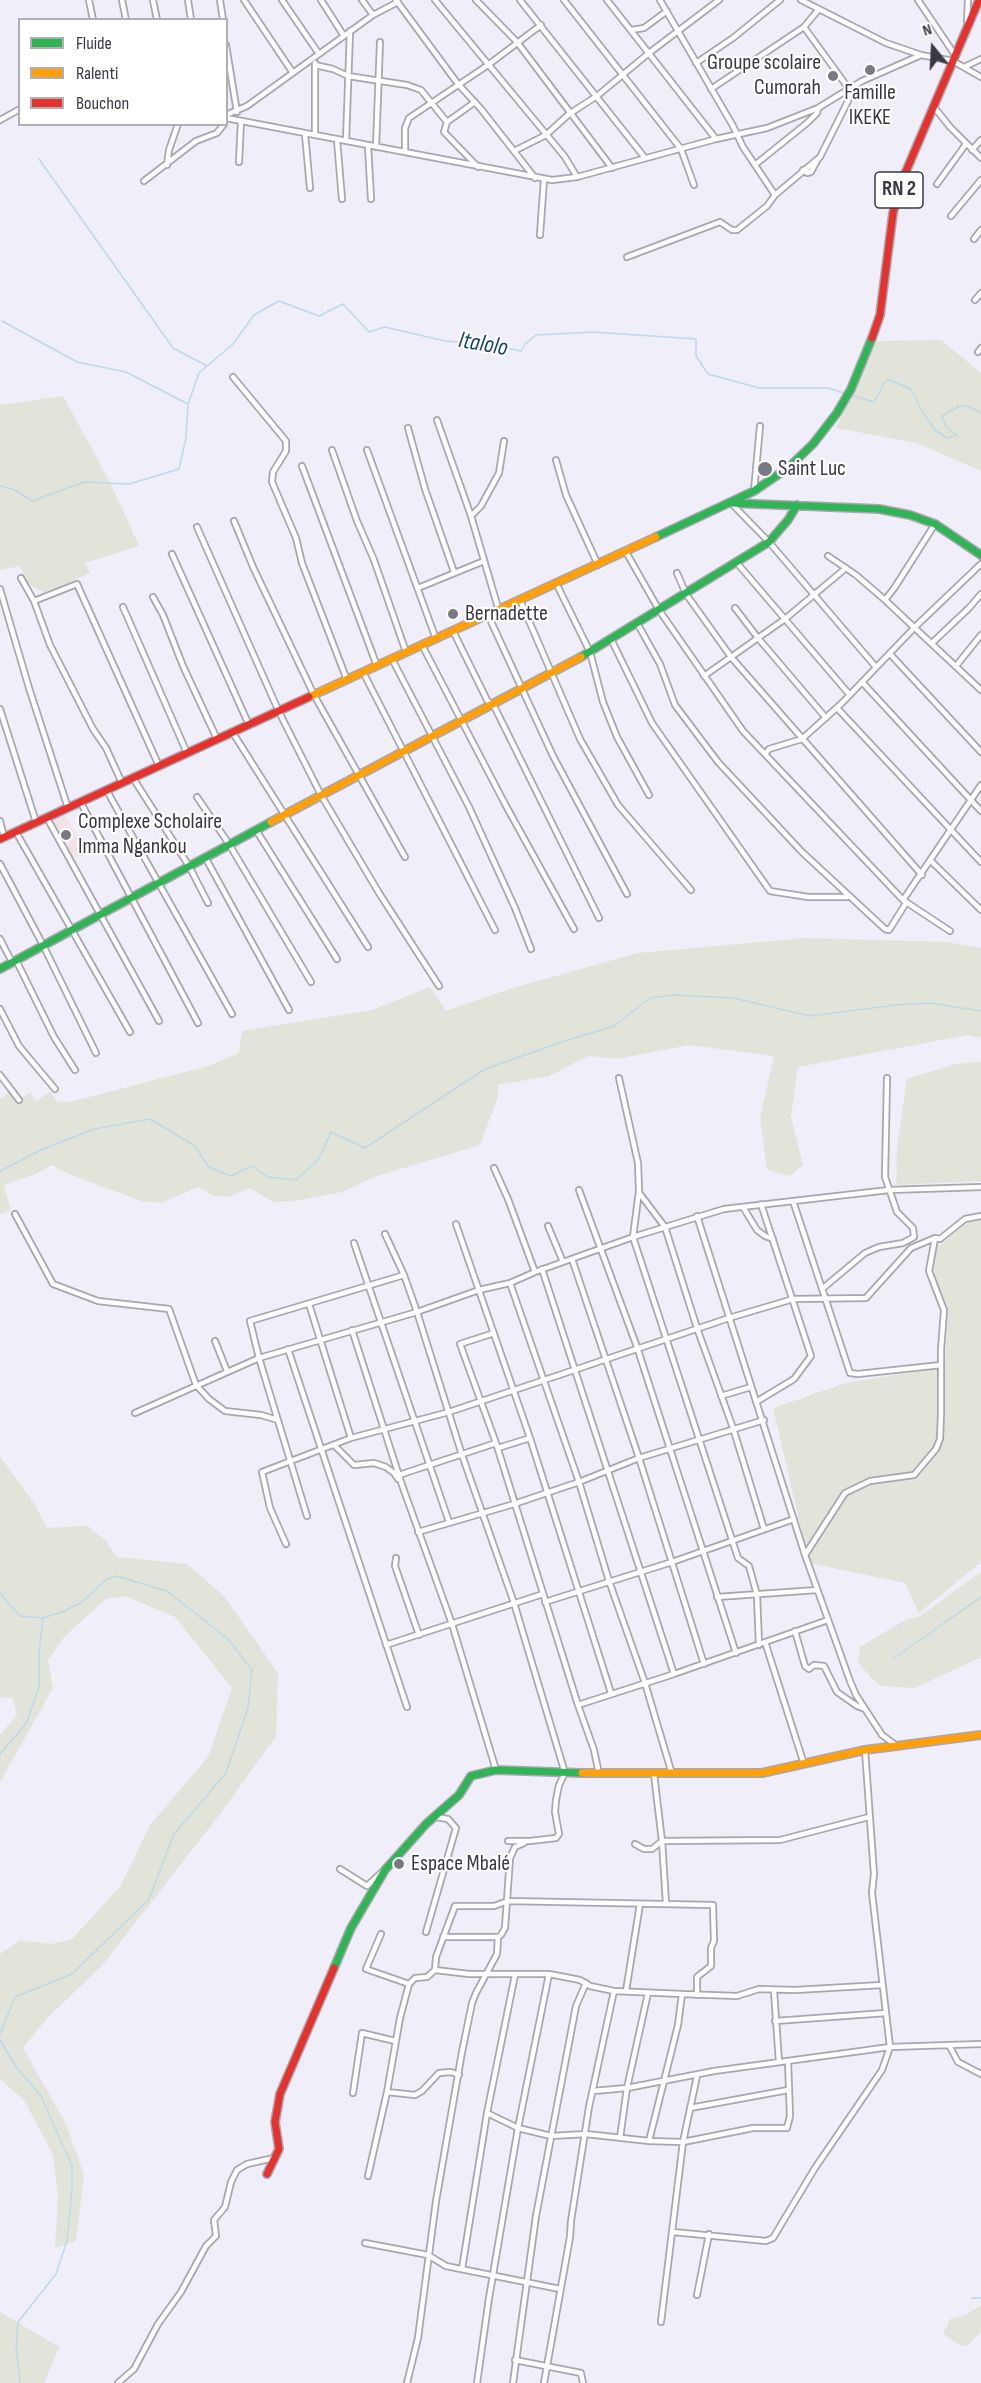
<!DOCTYPE html>
<meta charset="utf-8">
<style>
body{margin:0}
#map{position:relative;width:981px;height:2383px;overflow:hidden;background:#efeef9;font-family:"Sofia Sans Condensed",sans-serif}
canvas{display:block}
.legend{position:absolute;left:18px;top:18px;width:210px;height:108px;box-sizing:border-box;background:#fff;border:2px solid #b0afb4;margin:0;padding:8px 10px;list-style:none;font-size:18px;color:#393843}
.legend li{display:flex;align-items:center;gap:12px;height:30px}
.legend b{width:30px;border:2px solid #b0afb4}
.north{position:absolute;left:903px;top:18px;width:60px;height:60px;-webkit-text-stroke:4px #fff;paint-order:stroke;rotate:342deg;font-size:16px;font-weight:700;line-height:24px;text-align:center;color:#393843}
.north::after{content:'';display:block;margin:auto;width:21px;height:27px;background:#393843;clip-path:polygon(50% 0,100% 100%,50% 72%,0 100%)}
</style>
<div id="map">
<canvas width="981" height="2383"></canvas>
<ul class="legend">
<li><b style="height:8px;background:#30b455"></b>Fluide</li>
<li><b style="height:8px;background:#ff9f0a"></b>Ralenti</li>
<li><b style="height:8px;background:#e5322d"></b>Bouchon</li>
</ul>
<div class="north">N</div>
</div>
<script>
const ctx = document.querySelector('canvas').getContext('2d');
ctx.lineJoin = 'round';
function fill(path, color) {
  ctx.fillStyle = color;
  ctx.fill(path, 'evenodd');
}
function toPath(rows) {
  const path = new Path2D();
  for (const r of rows) {
    path.moveTo(r[0], r[1]);
    for (let i = 2; i < r.length; i += 2) path.lineTo(r[i], r[i + 1]);
  }
  return path;
}
function strokePath(path, color, width, dash) {
  ctx.strokeStyle = color;
  ctx.lineWidth = width;
  ctx.lineCap = dash ? 'butt' : 'round';
  ctx.setLineDash(dash || []);
  ctx.stroke(path);
}
function write(font, color, halo, rows, align = 'center') {
  ctx.font = font + ' "Sofia Sans Condensed",sans-serif';
  ctx.lineWidth = 4.5;
  ctx.setLineDash([]);
  ctx.textBaseline = 'middle';
  ctx.strokeStyle = halo;
  ctx.fillStyle = color;
  for (const [text, x, y, turn = 0] of rows) {
    ctx.save();
    ctx.translate(x, y);
    ctx.rotate((+turn || 0) * Math.PI / 180);
    ctx.textAlign = isNaN(turn) ? turn : align;
    if (halo) ctx.strokeText(text, 0, 0);
    ctx.fillText(text, 0, 0);
    ctx.restore();
  }
}
fill(toPath([
 [63,811,85,851,71,861,47,818]
]), '#f2e3e9');
fill(toPath([
 [941,340,981,373,981,471,917,443,836,428,877,341],
 [63,396,111,484,139,546,85,563,90,573,45,593,28,584,20,566,0,570,0,405],
 [805,938,947,942,981,948,981,1038,968,1035,798,1067,791,1117,803,1165,790,1176,767,1170,760,1117,774,1056,689,1045,617,1059,588,1056,549,1076,498,1085,498,1097,480,1145,374,1177,342,1192,294,1201,273,1202,250,1188,228,1197,214,1196,198,1187,161,1203,141,1201,69,1174,52,1165,40,1172,4,1185,11,1211,0,1214,0,1099,10,1092,17,1101,30,1093,36,1101,50,1092,57,1101,70,1102,208,1066,239,1053,242,1031,372,1010,430,987,446,1011,509,989,638,953],
 [981,1062,981,1181,896,1185,897,1147,907,1079,955,1064],
 [970,1220,981,1220,981,1562,919,1613,905,1583,809,1563,773,1408,846,1383,945,1367,948,1306,932,1274,935,1249],
 [0,1456,35,1505,47,1528,88,1526,106,1541,117,1557,187,1564,224,1596,278,1673,276,1736,220,1814,101,1967,48,2017,23,2048,67,2126,84,2175,76,2241,55,2248,58,2196,53,2155,24,2100,0,2079,0,1954,20,1940,50,1944,71,1940,120,1887,150,1825,208,1757,232,1688,175,1617,125,1596,106,1599,64,1637,48,1660,53,1688,0,1782,0,1735,17,1715,13,1698,0,1697],
 [981,1572,981,1657,915,1688,881,1686,869,1676,858,1661,860,1647,905,1620,920,1616],
 [981,2305,981,2332,967,2346,959,2345,943,2334,950,2319,966,2315],
 [0,2312,59,2347,44,2383,0,2383]
]), '#e2e4da');
strokePath(toPath([
 [39,159,173,348,207,366],
 [2,321,77,362,126,372,188,404],
 [851,395,874,402,887,379,911,389,922,411,936,431,947,438,957,435,946,427,942,416,959,406,968,406,981,413],
 [0,486,15,490,32,501,84,482,129,484,179,469,186,438,188,404,199,373,233,344,254,315,279,301,319,316,343,304,369,332,385,327,445,341,488,344,521,351,525,344,536,335,593,332,696,339,696,356,708,374,759,388,828,388,844,393],
 [0,1171,43,1149,94,1129,150,1119,195,1146,209,1167,231,1176,252,1166,268,1177,296,1180,318,1160,331,1132,365,1148,485,1069,562,1042,614,1026,650,998,673,995,733,998,810,1016,896,1005,930,1003,981,1011],
 [0,1593,20,1616,43,1618,62,1612,82,1602,107,1579,116,1576,167,1591,228,1639,252,1670,248,1708,226,1773,174,1834,149,1899,72,1974,15,1997,0,2034],
 [893,1659,981,1597],
 [0,1754,26,1724,39,1687,39,1652,43,1618],
 [0,2040,16,2067,41,2096,72,2166,72,2190,67,2241,56,2274,18,2322,16,2346,20,2383],
 [972,2298,981,2298]
]), '#bdd9e7', 1.5);
const street = toPath([
 [89,0,93,20],
 [122,0,126,20],
 [153,0,157,20],
 [188,0,191,20],
 [220,0,223,20],
 [244,0,293,73],
 [282,0,319,54],
 [321,0,344,36],
 [362,0,373,15],
 [396,0,458,84,481,109,535,178],
 [435,0,565,157,577,177],
 [476,0,517,42,612,168],
 [520,0,645,158],
 [564,0,681,149,694,185],
 [607,0,716,139],
 [660,0,733,126,743,147,775,195],
 [801,0,886,43,921,55],
 [918,0,955,55],
 [967,22,968,0],
 [804,27,849,89],
 [631,30,644,28,667,11],
 [226,45,237,112],
 [696,63,733,38,780,0],
 [315,65,333,69,348,76,407,85,421,90,447,122],
 [964,67,981,59],
 [711,89,804,27,819,9],
 [475,102,447,122,444,132,478,167],
 [934,107,950,127,981,158],
 [226,115,247,106,373,15,398,2],
 [226,118,552,180,577,177,716,139,767,128,818,108,862,81,921,55,953,61,981,77],
 [0,120,20,109],
 [305,134,310,188],
 [315,135,315,63],
 [337,140,342,199],
 [346,141,350,31],
 [368,146,371,199],
 [376,147,380,42],
 [972,150,981,140],
 [405,151,405,128,409,118,488,65,541,25],
 [514,151,546,135,569,114,597,96,649,53,719,0],
 [239,162,241,121],
 [756,164,807,123,817,113,818,108],
 [167,165,169,150,178,124],
 [803,170,807,173,811,172,818,159],
 [144,181,196,141,217,133,224,124],
 [937,184,966,144],
 [951,216,981,180],
 [540,235,544,179],
 [974,239,981,230],
 [627,257,720,222,732,230,737,230,767,206,775,195,820,157,856,85],
 [975,300,981,293],
 [978,352,981,348],
 [233,377,286,441,286,451,273,472,272,482,296,538,302,563,347,680],
 [437,420,471,516,499,611],
 [408,428,425,489,454,572],
 [332,450,357,521,374,560,406,652],
 [367,450,436,639],
 [556,460,566,495,598,565],
 [302,466,377,666],
 [754,491,760,426],
 [731,503,769,542,875,666],
 [471,516,481,506,499,473,504,441],
 [234,521,253,567,314,695,405,857],
 [197,527,279,712,321,795,379,893,439,986],
 [626,552,659,610,743,731,903,900,950,931],
 [172,554,249,725],
 [828,556,856,575,885,600,981,690],
 [737,563,849,694],
 [677,573,686,594,731,657,922,875],
 [21,578,34,601,50,645,93,729,106,748,122,783],
 [556,583,590,652,603,702,617,737,649,795],
 [418,588,484,561],
 [0,589,29,688,68,808],
 [153,597,163,615,183,666,217,739],
 [520,600,580,739,618,805,691,890],
 [885,600,895,587,935,524],
 [34,601,77,584,159,766],
 [123,607,187,753],
 [735,608,758,638,826,718],
 [488,615,553,756,627,894],
 [637,623,660,664,675,705,718,762,802,852,885,929,889,930,891,927,906,903],
 [453,631,487,700,495,708,599,918],
 [611,639,652,723,770,891,808,897,848,897],
 [932,643,969,608,981,594],
 [422,645,505,804,574,929],
 [890,654,981,752],
 [392,659,469,807,515,908,531,949],
 [956,666,981,635],
 [363,672,495,930],
 [704,676,785,619,846,568],
 [862,682,981,811],
 [837,708,981,862],
 [0,709,36,822],
 [233,733,368,947],
 [766,753,769,749,802,739,842,703,915,627,981,564],
 [133,778,189,866,208,903],
 [107,791,232,1014],
 [197,797,229,844,311,982],
 [81,803,198,1023],
 [47,818,159,1021],
 [0,821,4,837],
 [256,830,337,959],
 [16,832,130,1032],
 [205,857,289,1010],
 [931,861,981,910],
 [0,864,43,945,96,1053],
 [903,900,981,785],
 [0,939,12,962],
 [16,960,54,1037,75,1070],
 [0,1009,19,1046,55,1089],
 [0,1075,19,1100],
 [619,1078,638,1163,639,1191,633,1237,738,1558,749,1566,757,1595,759,1645],
 [494,1168,508,1199,535,1272],
 [579,1190,637,1347,736,1653],
 [640,1194,665,1227,697,1328,733,1428,764,1529],
 [793,1201,850,1373,858,1374,941,1365],
 [743,1207,757,1230,765,1236,773,1239],
 [15,1214,53,1284,98,1301,169,1309,196,1385,209,1399,225,1411,261,1415,278,1420],
 [697,1216,805,1555,850,1681,856,1695,882,1735,897,1746],
 [456,1224,530,1438,611,1693],
 [548,1226,563,1262],
 [385,1234,404,1275,417,1312,462,1455,514,1603,565,1773,559,1785,556,1800,555,1812,559,1834,556,1838,530,1841,508,1841],
 [354,1243,449,1522],
 [572,1259,639,1458,704,1664],
 [542,1269,674,1674],
 [510,1283,579,1482,609,1581,645,1683,672,1774],
 [822,1289,865,1253,879,1247,903,1243,914,1237,913,1228,897,1212,885,1177,887,1078],
 [309,1304,351,1438],
 [352,1330,402,1485,452,1624,496,1770],
 [494,1333,460,1344,496,1443,578,1705],
 [215,1341,227,1371],
 [288,1349,407,1707],
 [721,1396,751,1387],
 [756,1402,794,1379,811,1356,761,1204],
 [135,1413,259,1358,417,1312,479,1290,510,1283,535,1272,633,1237,724,1209,889,1190,981,1187],
 [334,1445,354,1465,374,1463,386,1467,394,1473,398,1479],
 [498,1448,530,1438],
 [399,1475,496,1443],
 [307,1516,259,1358,250,1321,404,1275],
 [418,1532,514,1504,579,1482,639,1458,764,1420],
 [286,1544,270,1508,262,1472,351,1438,449,1412,729,1318,793,1299,866,1298,911,1248,935,1238,940,1239,965,1219,981,1216],
 [805,1555,845,1493,870,1481,914,1475,936,1449,940,1439,941,1414,941,1350,944,1310,929,1271,935,1238],
 [396,1558,395,1566,419,1635],
 [717,1597,817,1590],
 [545,1602,672,1562,794,1519],
 [795,1631,805,1666,809,1669,814,1665,824,1666,837,1692,857,1706,865,1709],
 [765,1642,804,1764],
 [386,1645,543,1594],
 [599,1774,594,1750,578,1705,674,1674,828,1620],
 [654,1774,662,1841,666,1903],
 [635,1844,644,1849,652,1849,662,1841,780,1840,869,1817],
 [340,1869,367,1886,381,1873],
 [426,1932,456,1828,448,1819,436,1817],
 [381,1934,366,1969,409,1984],
 [443,1937,498,1937,501,1935,505,1928,510,1858,515,1847,524,1843],
 [435,1970,436,1957,455,1906,494,1906,508,1901,713,1905,714,1941,711,1948,711,1966,697,1977,697,1995],
 [626,1991,640,1904],
 [774,1991,779,2062],
 [775,2021,886,2013],
 [949,2045,958,2062,981,2074],
 [593,2091,627,2088,714,2071,890,2047,981,2044],
 [387,2092,415,2095,422,2091,439,2073,451,2072,459,2075],
 [353,2093,362,2033,395,2041],
 [690,2108,788,2090],
 [487,2113,518,2128,551,2136,586,2134,649,2141,683,2142,753,2128,787,2128,790,2116,788,2061],
 [620,2138,627,2088,648,1993],
 [649,2141,678,2025,682,1994],
 [368,2176,387,2092,400,2018,409,1984,415,1978,427,1977,435,1970,469,1974,549,1974,580,1980,590,1986,614,1991,682,1994,737,1996,759,1989,795,1990,882,1985],
 [673,2232,766,2241,773,2238,815,2168,882,2070,890,2047,872,1893,874,1874,865,1750],
 [365,2243,428,2255,446,2266,560,2289],
 [462,2269,487,2113,515,1975],
 [697,2295,709,2234],
 [661,2322,683,2142,697,2076],
 [515,2360,581,2373,583,2383],
 [118,2383,134,2369,158,2324,181,2292,206,2246,216,2236,214,2220,225,2207,231,2182,237,2170,247,2164,274,2158],
 [407,2383,418,2338,436,2201,462,2052,472,2003,476,1993,497,1954,498,1937],
 [477,2383,489,2298,518,2128,549,1974],
 [513,2383,536,2216,576,2006,586,1983],
 [544,2383,570,2237,571,2221,589,2107,614,1991]
]);
const fast = toPath([
 [731,503,879,509,910,515,935,524,981,555],
 [656,537,754,491,788,468,813,444,837,413,851,389,872,338],
 [581,657,769,542,788,520,797,505],
 [0,969,271,822],
 [334,1968,351,1928,385,1870,426,1824,459,1795,471,1776,496,1770,582,1773]
]);
const slow = toPath([
 [309,697,656,537],
 [271,822,581,657],
 [582,1773,762,1773,865,1750,981,1735]
]);
const jam = toPath([
 [872,338,880,315,893,213,901,183,979,0],
 [0,839,309,697],
 [267,2174,279,2149,275,2122,280,2094,334,1968]
]);
strokePath(street, '#a8a6b0', 8);
strokePath(fast, '#a8a6b0', 10);
strokePath(slow, '#a8a6b0', 10);
strokePath(jam, '#a8a6b0', 10);
strokePath(street, '#fdfcfe', 4.5);
strokePath(fast, '#30b455', 7);
strokePath(slow, '#ff9f0a', 7);
strokePath(jam, '#e5322d', 7);
for (const [x, y, r, color] of [
 [870,70,6,"#797883"],
 [833,76,6,"#797883"],
 [765,469,8,"#797883"],
 [453,614,6,"#797883"],
 [66,835,6,"#797883"],
 [399,1864,6,"#797883"]
]) {
  const dot = new Path2D();
  dot.arc(x, y, r, 0, 2 * Math.PI);
  ctx.fillStyle = color;
  ctx.fill(dot);
  strokePath(dot, '#fff', 2);
}
for (const [x, y, w] of [
 [899,190,48]
]) {
  const box = new Path2D();
  box.roundRect(x - w / 2, y - 18, w, 36, 4.5);
  ctx.fillStyle = '#fff';
  ctx.fill(box);
  strokePath(box, '#393843', 1.5);
}
write('bold 21px', '#393843', null, [
 ["RN 2",899,190]
]);
write('22px', '#393843', '#fff', [
 ["Groupe scolaire",821,63,"right"],
 ["Cumorah",821,88,"right"],
 ["Famille",870,93,"center"],
 ["IKEKE",870,118,"center"],
 ["Saint Luc",778,469],
 ["Bernadette",465,614],
 ["Complexe Scholaire",78,822],
 ["Imma Ngankou",78,847],
 ["Espace Mbalé",411,1864]
], 'left');
write('italic 24px', '#134a5b', '#fff', [
 ["Italolo",483,345,10]
]);
</script>
